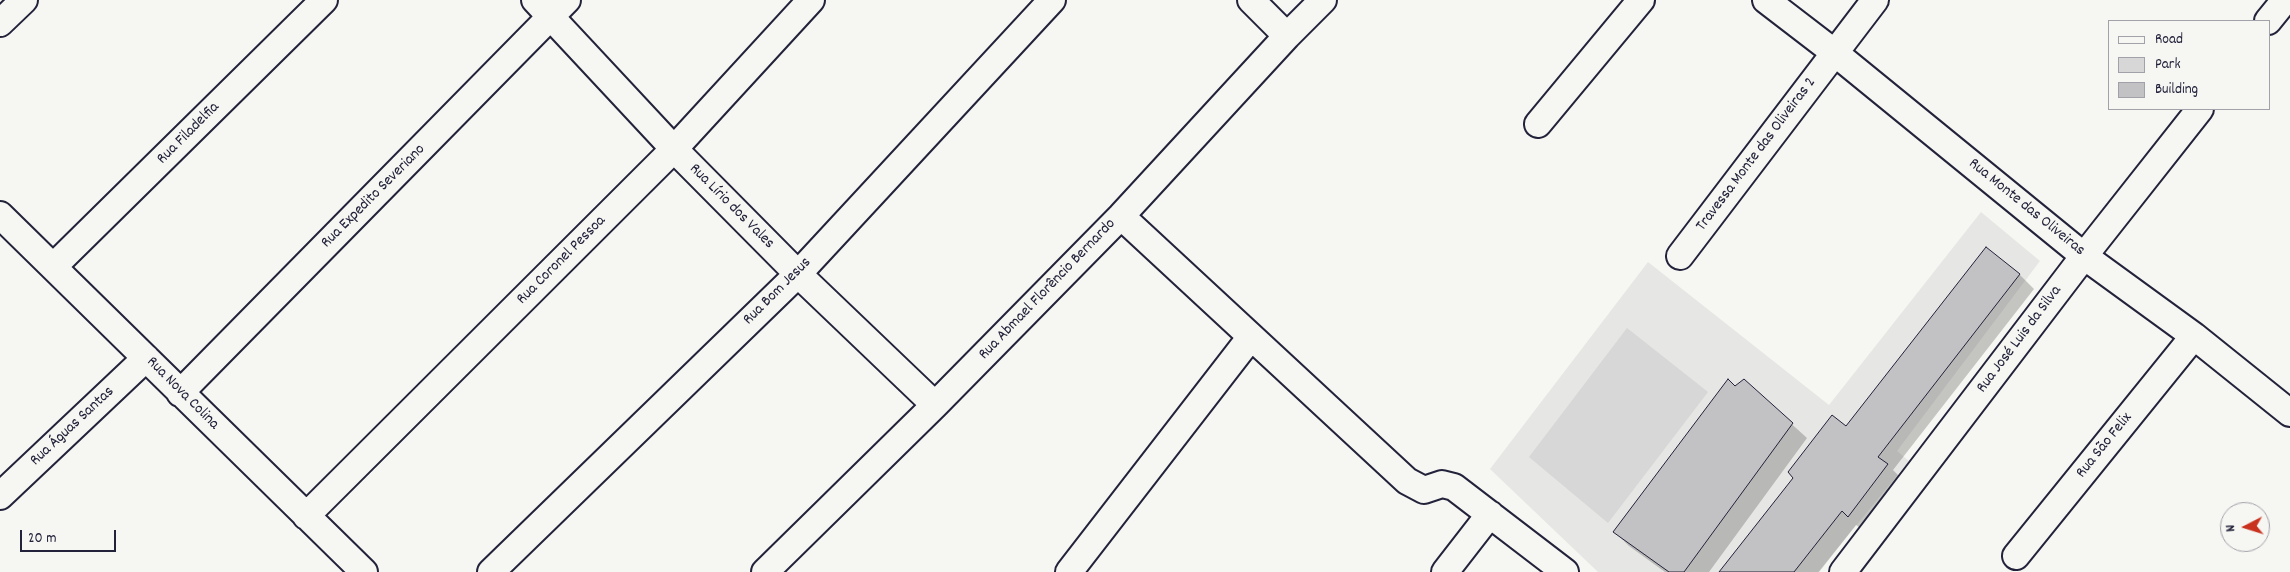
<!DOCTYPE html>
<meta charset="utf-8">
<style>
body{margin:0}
#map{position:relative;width:2290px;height:572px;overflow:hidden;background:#f6f6f2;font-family:Dekko,sans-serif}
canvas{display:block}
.legend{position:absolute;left:2108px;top:20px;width:162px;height:90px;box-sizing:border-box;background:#f6f6f2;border:1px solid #a1a1a9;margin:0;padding:6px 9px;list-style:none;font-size:15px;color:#22223b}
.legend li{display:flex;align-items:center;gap:10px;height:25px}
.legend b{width:25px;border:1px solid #a1a1a9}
.north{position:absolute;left:2220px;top:502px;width:50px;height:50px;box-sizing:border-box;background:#f6f6f2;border:1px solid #a1a1a9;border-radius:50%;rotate:265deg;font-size:14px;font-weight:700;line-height:20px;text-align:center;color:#22223b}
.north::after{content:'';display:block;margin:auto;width:18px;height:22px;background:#c8321e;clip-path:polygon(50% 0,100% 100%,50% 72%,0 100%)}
.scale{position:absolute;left:20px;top:530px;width:96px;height:22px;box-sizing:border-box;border:2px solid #22223b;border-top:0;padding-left:6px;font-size:15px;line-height:18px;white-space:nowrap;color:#22223b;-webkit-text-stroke:4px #f6f6f2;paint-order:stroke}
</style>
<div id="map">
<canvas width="2290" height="572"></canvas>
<ul class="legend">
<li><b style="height:6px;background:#f6f6f2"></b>Road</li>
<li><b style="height:14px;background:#d7d7d7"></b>Park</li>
<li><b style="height:14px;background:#c2c2c4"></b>Building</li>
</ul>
<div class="north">N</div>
<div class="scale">20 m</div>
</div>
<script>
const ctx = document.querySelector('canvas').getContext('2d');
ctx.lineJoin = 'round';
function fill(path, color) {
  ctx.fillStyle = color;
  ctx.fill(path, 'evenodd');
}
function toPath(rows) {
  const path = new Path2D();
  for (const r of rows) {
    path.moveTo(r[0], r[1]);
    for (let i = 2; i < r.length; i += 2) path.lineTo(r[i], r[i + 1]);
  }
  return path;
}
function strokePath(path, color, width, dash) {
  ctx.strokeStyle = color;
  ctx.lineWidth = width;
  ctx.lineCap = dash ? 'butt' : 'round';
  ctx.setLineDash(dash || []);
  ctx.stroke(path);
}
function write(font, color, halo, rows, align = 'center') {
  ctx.font = font + ' Dekko,sans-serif';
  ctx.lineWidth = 4;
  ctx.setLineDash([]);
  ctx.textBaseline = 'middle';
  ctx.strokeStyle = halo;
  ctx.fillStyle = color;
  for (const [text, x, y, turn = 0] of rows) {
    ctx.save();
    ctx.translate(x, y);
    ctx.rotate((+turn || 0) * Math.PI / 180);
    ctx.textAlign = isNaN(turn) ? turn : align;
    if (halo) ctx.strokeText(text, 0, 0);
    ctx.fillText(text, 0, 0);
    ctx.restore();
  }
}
fill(toPath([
 [1981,212,2040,261,1897,451,1909,461,1818,572,1598,572,1490,469,1648,262,1829,405]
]), '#e6e6e4');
fill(toPath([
 [1627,328,1708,392,1608,523,1529,457]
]), '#d7d7d7');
fill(toPath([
 [2019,274,2034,289,1893,470,1902,479,1863,530,1856,525,1819,572,1721,572,1847,428],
 [1744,381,1807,438,1709,572,1665,572,1629,546,1615,532,1735,388]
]), '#0003');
const building = toPath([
 [1986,247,2020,274,1878,457,1888,464,1848,517,1842,511,1794,572,1719,572,1793,478,1788,472,1832,415,1846,426,1986,247],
 [1728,379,1735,386,1744,379,1793,423,1684,572,1669,572,1613,532,1728,379]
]);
fill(building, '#c2c2c4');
strokePath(building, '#22223b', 1);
const street = toPath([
 [535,0,674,149,798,274,935,405],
 [1251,0,1287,36],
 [1766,0,1835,53,2084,256,2194,336,2290,413],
 [2268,21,2285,0],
 [0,23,24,0],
 [1538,124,1641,0],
 [0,215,364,572],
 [1121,216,1407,481,1424,490,1442,484,1454,487,1565,572],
 [1680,256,1875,0],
 [53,267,324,0],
 [180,393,567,0],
 [0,496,146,358],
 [306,516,674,149,811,0],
 [2016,556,2194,336],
 [491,572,798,274,1052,0],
 [765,572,935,405,1121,216,1287,36,1323,0],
 [1069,572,1250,338],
 [1445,572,1490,514],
 [1843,572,2084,256,2200,109]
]);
strokePath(street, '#22223b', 30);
strokePath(street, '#f6f6f2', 26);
write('16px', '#22223b', '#f6f6f2', [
 ["Rua Filadelfia",189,134,-45],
 ["Travessa Monte das Oliveiras 2",1757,155,-53],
 ["Rua Expedito Severiano",374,197,-45],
 ["Rua Lírio dos Vales",731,207,45],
 ["Rua Monte das Oliveiras",2026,208,39],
 ["Rua Coronel Pessoa",562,261,-45],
 ["Rua Abmael Florêncio Bernardo",1048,290,-46],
 ["Rua Bom Jesus",778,292,-45],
 ["Rua José Luis da Silva",2020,340,-53],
 ["Rua Nova Colina",182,394,45],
 ["Rua Águas Santas",73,427,-43],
 ["Rua São Felix",2105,446,-51]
]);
</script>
